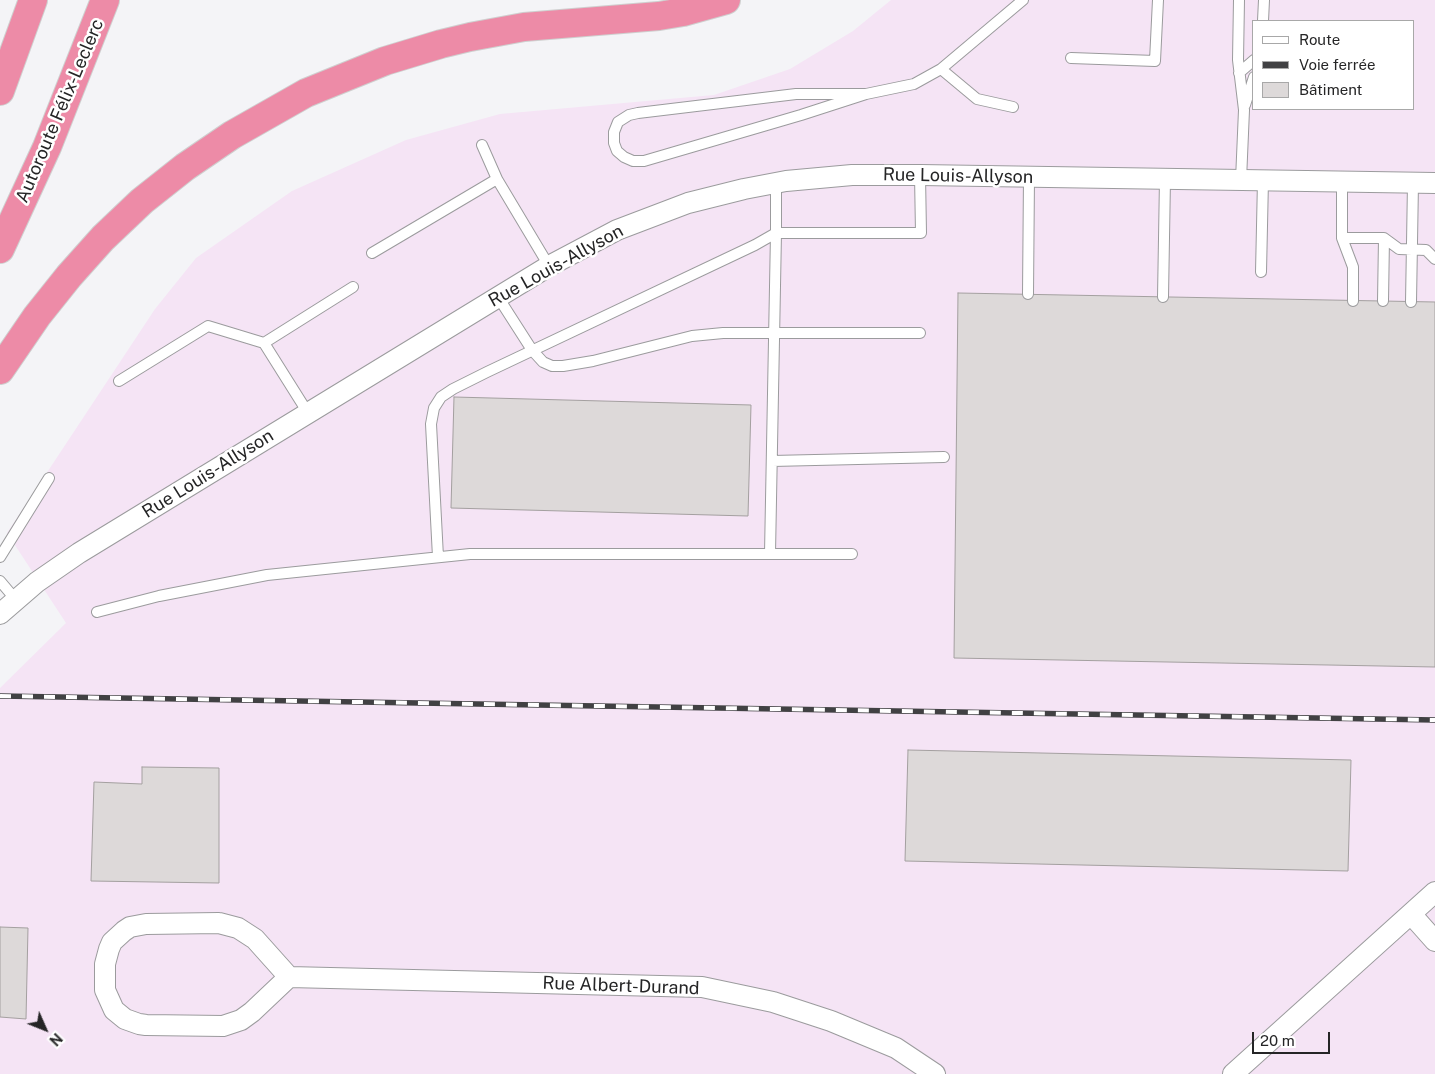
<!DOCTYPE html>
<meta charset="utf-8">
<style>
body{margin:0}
#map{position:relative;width:1435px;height:1074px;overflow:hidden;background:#f4f4f7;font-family:"Public Sans",sans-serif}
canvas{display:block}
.legend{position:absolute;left:1252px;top:20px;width:162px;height:90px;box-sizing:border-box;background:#fff;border:1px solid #a8a8a8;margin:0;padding:6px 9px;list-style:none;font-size:15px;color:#252526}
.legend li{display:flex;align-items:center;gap:10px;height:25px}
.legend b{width:25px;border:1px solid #a8a8a8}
.north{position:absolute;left:20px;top:1004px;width:50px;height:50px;-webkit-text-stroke:4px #fff;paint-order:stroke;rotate:134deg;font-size:14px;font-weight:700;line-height:20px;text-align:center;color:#252526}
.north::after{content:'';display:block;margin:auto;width:18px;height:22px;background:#252526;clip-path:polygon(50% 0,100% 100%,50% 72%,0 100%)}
.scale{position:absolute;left:1252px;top:1032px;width:78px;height:22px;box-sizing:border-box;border:2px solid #252526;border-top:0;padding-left:6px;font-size:15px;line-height:18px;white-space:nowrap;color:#252526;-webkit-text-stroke:4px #fff;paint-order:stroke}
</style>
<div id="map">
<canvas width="1435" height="1074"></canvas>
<ul class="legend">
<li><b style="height:6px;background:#fff"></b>Route</li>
<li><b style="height:6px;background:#414143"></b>Voie ferrée</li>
<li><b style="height:14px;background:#ddd9d9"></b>Bâtiment</li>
</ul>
<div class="north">N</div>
<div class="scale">20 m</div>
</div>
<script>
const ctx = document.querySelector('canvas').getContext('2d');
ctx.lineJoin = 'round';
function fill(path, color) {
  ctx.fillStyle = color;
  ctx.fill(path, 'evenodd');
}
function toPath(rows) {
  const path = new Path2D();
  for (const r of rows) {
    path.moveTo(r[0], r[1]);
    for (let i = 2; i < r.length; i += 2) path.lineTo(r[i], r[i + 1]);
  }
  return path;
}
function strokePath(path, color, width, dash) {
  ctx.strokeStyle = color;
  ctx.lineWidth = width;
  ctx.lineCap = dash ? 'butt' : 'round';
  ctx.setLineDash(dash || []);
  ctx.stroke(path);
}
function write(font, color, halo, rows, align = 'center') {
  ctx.font = font + ' "Public Sans",sans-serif';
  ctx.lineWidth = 5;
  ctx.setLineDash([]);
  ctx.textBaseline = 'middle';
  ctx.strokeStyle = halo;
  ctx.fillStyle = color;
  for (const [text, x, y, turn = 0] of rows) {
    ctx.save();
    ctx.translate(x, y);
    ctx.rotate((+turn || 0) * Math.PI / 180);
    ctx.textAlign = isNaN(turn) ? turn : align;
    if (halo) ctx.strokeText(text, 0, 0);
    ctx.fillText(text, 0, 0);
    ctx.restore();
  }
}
fill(toPath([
 [891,0,1435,0,1435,1074,0,1074,0,688,66,623,7,533,155,309,196,258,292,191,406,140,500,114,714,95,790,69,853,31],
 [1254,21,1414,21,1414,109,1254,109]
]), '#f5e4f5');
const building = toPath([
 [958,293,1435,302,1435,667,954,658,958,293],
 [454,397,751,405,748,516,451,508,454,397],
 [908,750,1351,760,1348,871,905,861,908,750],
 [142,767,219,768,219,883,91,881,94,782,142,784,142,767],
 [0,927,28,928,26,1019,0,1017,0,927]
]);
fill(building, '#ddd9d9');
strokePath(building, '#a4a0a0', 1);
const service = toPath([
 [1239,0,1238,60,1244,110,1241,180],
 [1263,21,1264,0],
 [1071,58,1155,61,1158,0],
 [941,69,977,99,1013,107],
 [1239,73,1254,60],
 [866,94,801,115,644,161,633,161,624,157,617,151,614,143,614,132,618,122,629,115,638,113,796,94,866,94,914,84,941,69,1023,0],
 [1245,105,1254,77],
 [482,145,497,179],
 [1342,181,1342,238,1384,238,1399,249,1426,250,1435,259],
 [1342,238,1353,267,1353,301],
 [372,253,497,179,549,266],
 [1261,272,1263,180],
 [1028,294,1029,177],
 [498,297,532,350,543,362,552,366,563,366,593,361,692,336,723,333,920,333],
 [1163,297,1165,179],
 [1383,301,1384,238],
 [1411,302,1413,183],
 [264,343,353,287],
 [119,381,208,326,264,343,308,413],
 [772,461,944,457],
 [770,553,776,233,921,233,920,175],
 [0,557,49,478],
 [438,557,431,424,434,408,441,397,453,389,487,372,755,245,776,233,776,182],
 [0,581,16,600],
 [97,612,159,596,267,575,470,554,852,554]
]);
const minor = toPath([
 [0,614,37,582,79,553,549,266,617,230,688,203,744,189,786,181,852,175,920,175,1435,183],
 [1411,914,1435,941],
 [219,923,238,928,255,939,289,977,252,1012,241,1020,223,1026,146,1025,139,1024,125,1019,114,1010,105,990,105,964,109,949,112,942,124,931,130,927,146,924,219,923],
 [289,977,702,987,773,1002,831,1021,896,1048,935,1074],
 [1233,1074,1435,892]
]);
const motorway = toPath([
 [0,91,33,0],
 [0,249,47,147,105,0],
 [0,370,37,316,69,276,103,238,142,201,185,167,232,135,306,93,385,61,441,44,470,37,524,27,659,16,683,12,726,0]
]);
strokePath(service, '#9b9b9d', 12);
strokePath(minor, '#9b9b9d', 22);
strokePath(motorway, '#cfcfcf', 30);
strokePath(service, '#fff', 10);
strokePath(minor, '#fff', 20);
strokePath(motorway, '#ed8ba7', 28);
const rail = toPath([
 [0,696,1435,720]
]);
strokePath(rail, '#414143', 5.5);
strokePath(rail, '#fff', 4, [11]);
write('18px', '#252526', '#fff', [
 ["Autoroute Félix-Leclerc",60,111,-67],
 ["Rue Louis-Allyson",958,176,1],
 ["Rue Louis-Allyson",556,266,-29],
 ["Rue Louis-Allyson",208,474,-32],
 ["Rue Albert-Durand",621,986,2]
]);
</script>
